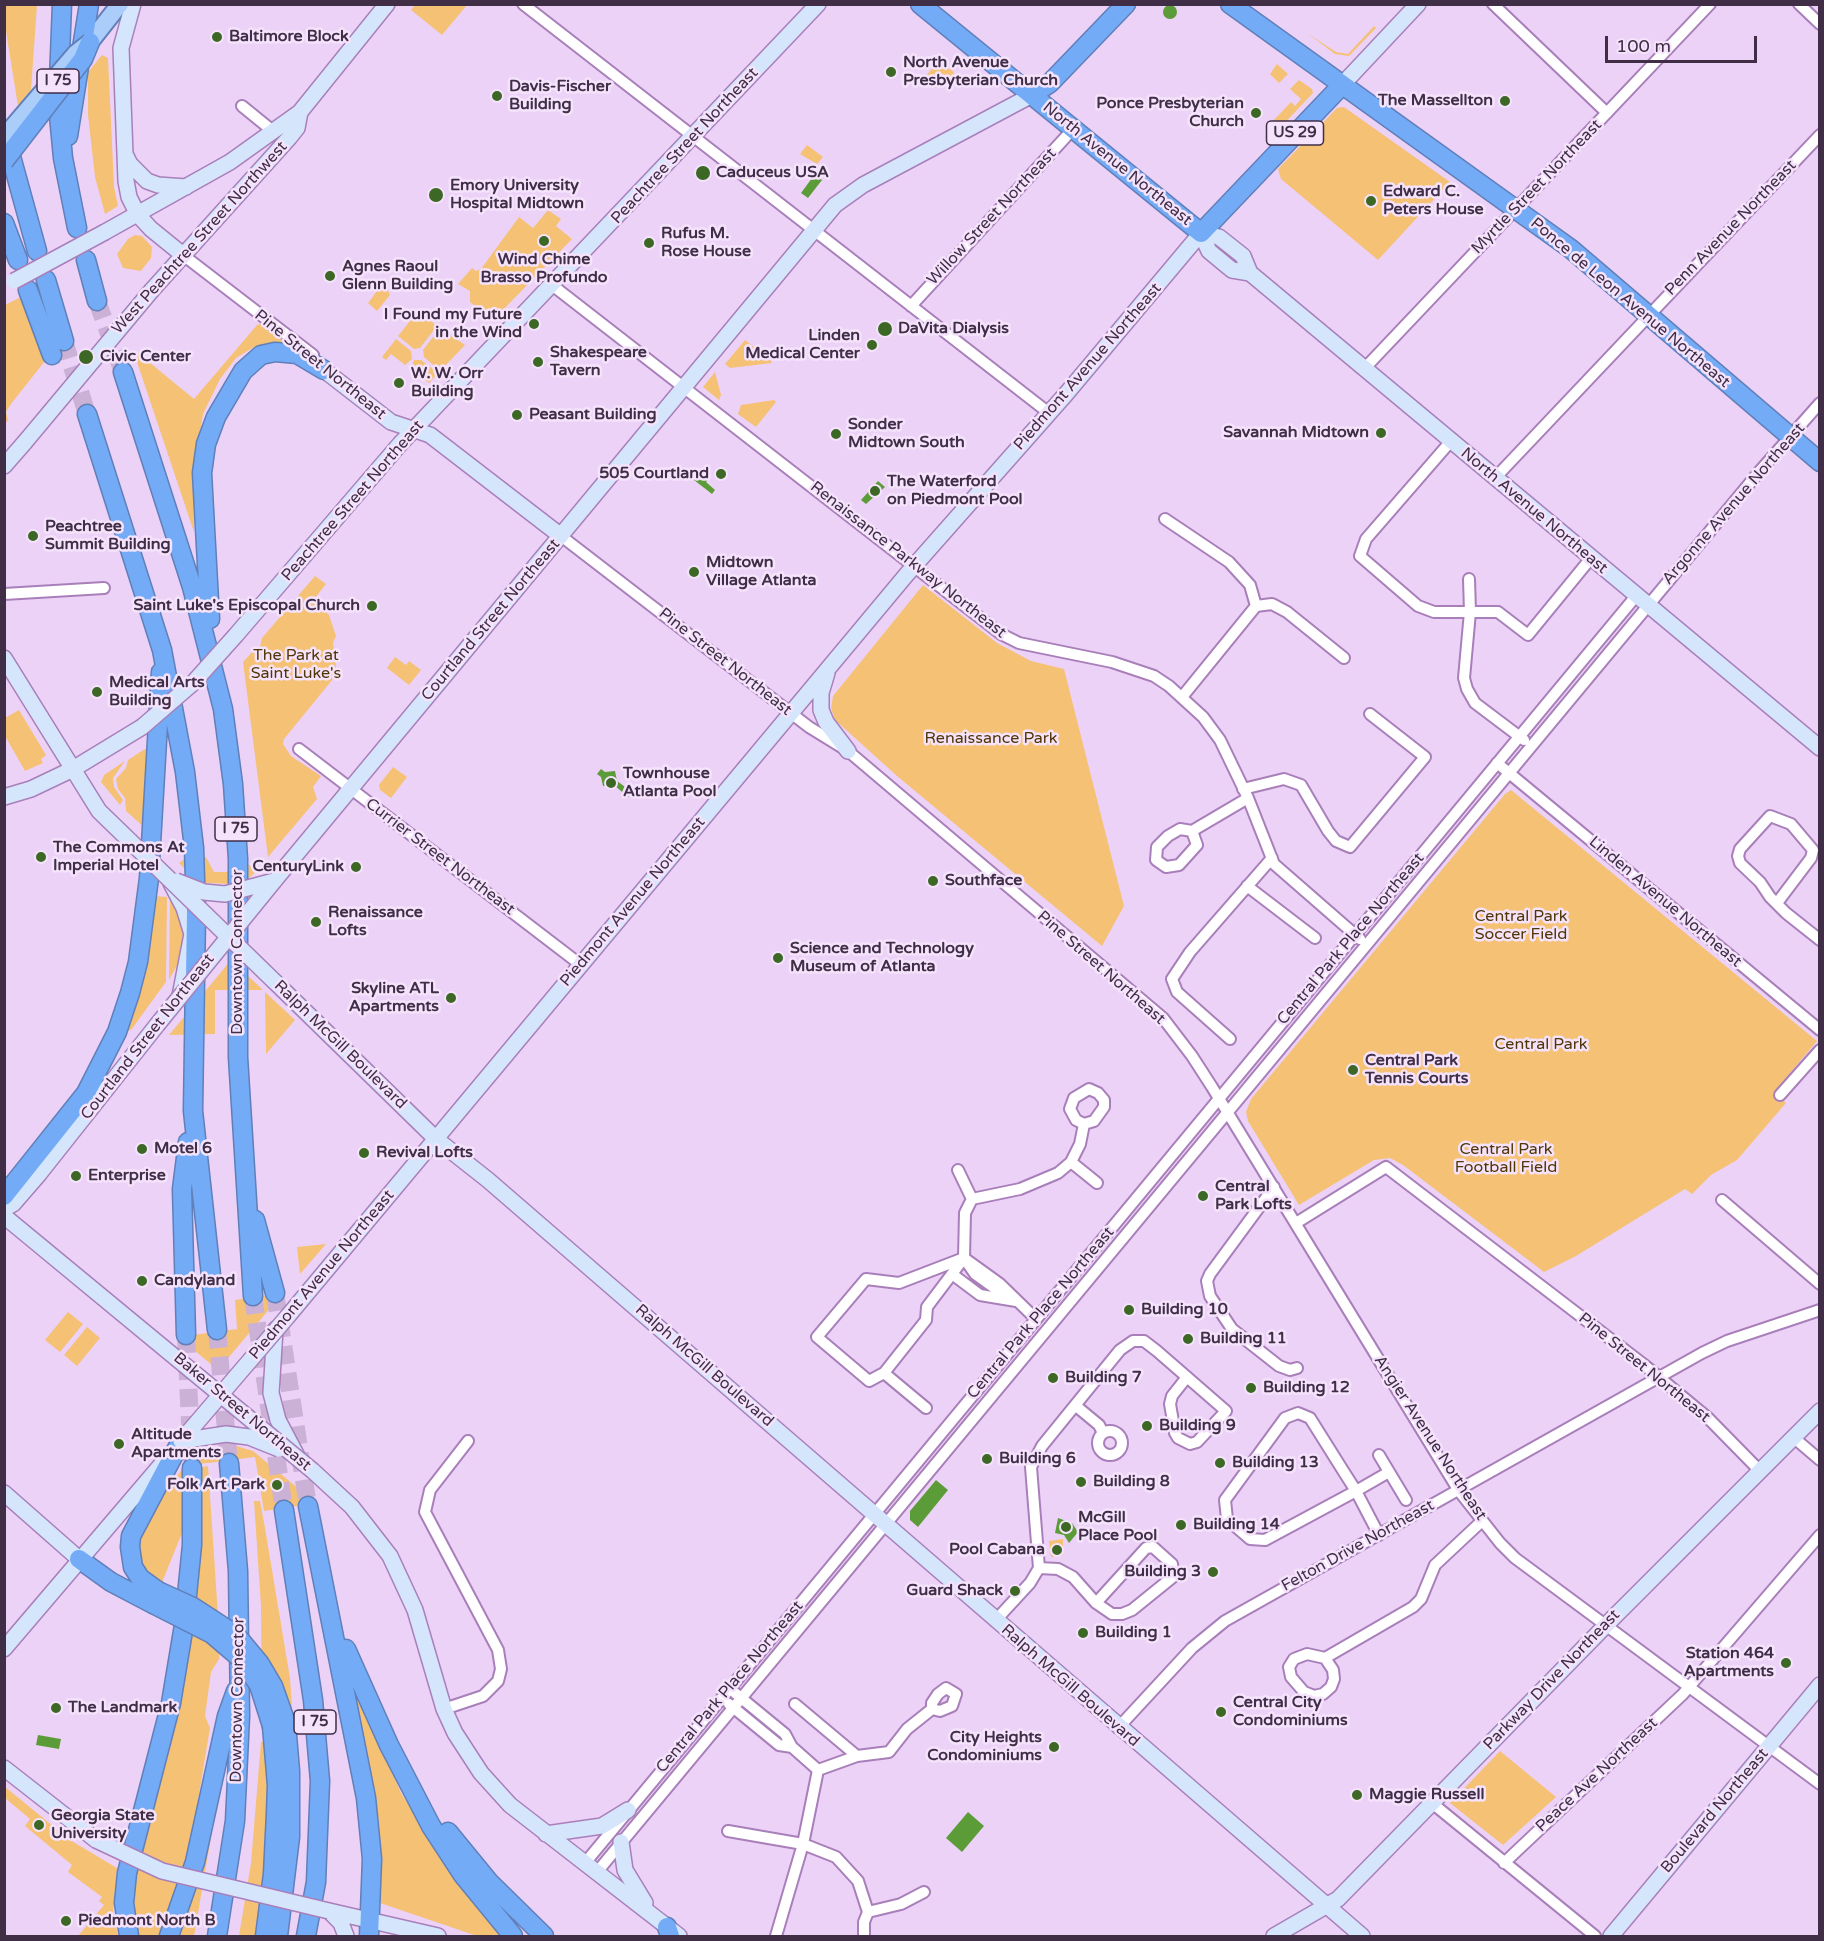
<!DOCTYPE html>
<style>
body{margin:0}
#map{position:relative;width:1824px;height:1941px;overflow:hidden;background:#edd2f8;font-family:"Varela Round",sans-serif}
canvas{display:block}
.frame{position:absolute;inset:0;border:6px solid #402e47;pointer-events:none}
.scale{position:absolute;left:1605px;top:36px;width:152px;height:27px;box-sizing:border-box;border:3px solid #402e47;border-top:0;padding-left:8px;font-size:18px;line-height:21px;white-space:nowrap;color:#402e47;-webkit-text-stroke:4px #f5e3fc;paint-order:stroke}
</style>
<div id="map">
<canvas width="1824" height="1941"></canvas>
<div class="frame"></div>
<div class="scale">100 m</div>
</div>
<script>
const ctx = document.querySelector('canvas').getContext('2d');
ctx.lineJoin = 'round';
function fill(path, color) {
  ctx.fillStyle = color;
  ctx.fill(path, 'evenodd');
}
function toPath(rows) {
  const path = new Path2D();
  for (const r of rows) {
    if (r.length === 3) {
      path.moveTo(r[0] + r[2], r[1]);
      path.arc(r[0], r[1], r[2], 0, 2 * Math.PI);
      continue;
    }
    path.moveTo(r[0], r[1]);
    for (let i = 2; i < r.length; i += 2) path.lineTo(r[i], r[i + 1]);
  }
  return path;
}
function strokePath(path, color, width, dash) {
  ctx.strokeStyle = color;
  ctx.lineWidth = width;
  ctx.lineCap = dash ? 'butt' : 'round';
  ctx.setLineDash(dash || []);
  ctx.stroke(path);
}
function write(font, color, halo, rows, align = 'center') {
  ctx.font = font + ' "Varela Round",sans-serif';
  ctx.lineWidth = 5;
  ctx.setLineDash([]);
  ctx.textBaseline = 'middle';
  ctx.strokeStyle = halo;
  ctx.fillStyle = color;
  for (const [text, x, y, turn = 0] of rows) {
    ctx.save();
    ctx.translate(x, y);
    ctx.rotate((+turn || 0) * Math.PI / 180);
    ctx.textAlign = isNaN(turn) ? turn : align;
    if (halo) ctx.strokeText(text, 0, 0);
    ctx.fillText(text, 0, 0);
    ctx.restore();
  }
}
fill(toPath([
 [4,5,37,5,31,90,18,106,5,25],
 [415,5,467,5,442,35,411,10],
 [1374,26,1376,28,1349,56,1335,54,1307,33,1336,52,1348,54],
 [102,55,108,58,114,187,118,206,105,214,95,177,88,115,88,72],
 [936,64,952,70,956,77,936,88,924,78],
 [1277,64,1288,74,1279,83,1270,74],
 [1299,80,1312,89,1313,93,1277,131,1272,122,1291,102,1295,106,1301,99,1290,89],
 [1344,107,1450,182,1378,260,1281,179,1278,169,1337,108],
 [807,145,823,157,817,164,800,154],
 [548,210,561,219,556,226,572,239,498,315,490,319,470,302,470,291,458,284,472,268,476,271,481,269,519,217,533,228],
 [135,235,142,236,152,247,151,258,141,271,123,268,117,254,128,239],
 [380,287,386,287,390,295,377,311,368,303],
 [23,296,45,361,11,404,6,412,8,420,5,424,5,305],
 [418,311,437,326,420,348,414,349,398,336],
 [263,323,287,338,281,345,254,347,236,358,220,379,203,414,193,474,194,532,135,356,138,353,194,399,257,325],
 [440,328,465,345,440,371,424,357,423,350],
 [396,339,411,351,412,359,405,365,391,354,386,360,382,357],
 [745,340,771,361,772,363,730,368,725,364],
 [414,360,421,360,438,373,429,383,411,369],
 [715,372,721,395,719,400,703,387],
 [774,400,776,402,756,427,738,414,741,405],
 [315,576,326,584,315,598,324,606,322,609,329,615,336,636,333,643,337,674,284,739,283,744,291,756,321,776,313,787,317,799,268,857,243,662,254,650,259,651,262,638],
 [923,585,997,643,1031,661,1064,669,1124,906,1102,946,897,776,835,720,831,708,833,696],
 [395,657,406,665,409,661,421,670,409,685,387,668],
 [19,710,46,755,41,759,43,763,25,771,5,736,5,718],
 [148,747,146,829,126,811,125,798,118,789,116,779,126,768,128,760],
 [125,761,113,778,114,787,123,800,120,805,101,782,104,775],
 [393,767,407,777,391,798,380,790,379,785],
 [1511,790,1817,1041,1774,1092,1786,1103,1737,1160,1711,1175,1692,1194,1685,1189,1576,1256,1544,1272,1403,1165,1390,1158,1374,1160,1299,1205,1248,1121,1246,1112,1251,1099,1505,794],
 [191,854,206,857,214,872,227,872,231,865,246,864,259,869,249,878,232,884,207,883,191,875,179,863],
 [155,896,167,897,166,982,131,1030,122,1033],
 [170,898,179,915,184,935,180,960,169,980],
 [231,960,263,990,215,990,215,1034,169,1035],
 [265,992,295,1020,266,1054],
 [326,1244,300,1274,297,1247],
 [283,1293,218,1370,178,1337,237,1329,235,1300],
 [68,1312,83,1324,60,1352,45,1340],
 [87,1327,100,1338,77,1366,64,1355],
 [230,1444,253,1451,316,1503,264,1511,255,1457,184,1466,203,1449],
 [208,1466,220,1645,219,1659,211,1672,205,1716,210,1728,190,1848,179,1892,162,1936,139,1936,133,1902,134,1875,176,1711,198,1468],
 [183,1468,182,1533,161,1585,147,1575,135,1549,153,1508],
 [254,1501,260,1501,265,1528,290,1678,293,1722,262,1728,261,1606],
 [1063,1539,1063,1555,1051,1557,1049,1541],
 [355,1687,401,1793,434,1844,504,1936,477,1936,380,1903,382,1865,376,1815,350,1689],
 [267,1741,269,1786,266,1875,256,1936,239,1936,251,1863,261,1742],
 [1500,1751,1556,1797,1503,1845,1450,1803],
 [4,1786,70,1840,117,1868,113,1912,118,1936,78,1936,104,1905,99,1901,102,1897,68,1872,72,1865,25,1826,30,1819,5,1798],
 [206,1831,212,1832,194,1936,174,1936]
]), '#f5c175');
fill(toPath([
 [1170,12,7],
 [815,174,822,180,808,198,801,193],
 [702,471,710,477,706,482,715,490,712,494,694,480],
 [878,481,885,487,866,504,861,500],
 [601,769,605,772,615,771,617,781,632,792,628,797,614,785,603,786,601,777,597,774],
 [936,1480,948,1490,918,1527,910,1520,910,1511],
 [1058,1518,1072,1523,1078,1532,1069,1543,1064,1535,1055,1533],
 [38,1735,61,1739,59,1749,36,1745],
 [968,1812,984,1826,962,1852,946,1838]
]), '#5c9c38');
strokePath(toPath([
 [97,301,123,372],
 [64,341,87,414],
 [275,1293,308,1506],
 [253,1296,284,1510],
 [217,1330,229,1463],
 [186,1335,192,1468]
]), '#cab1d5', 18, [18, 9]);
const street = toPath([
 [523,4,1049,413],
 [1493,4,1607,113],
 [1799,4,1820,24],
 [242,106,274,132],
 [183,255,313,355],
 [552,285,1001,634,1019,643,1112,662,1154,676,1169,686,1203,717,1220,740,1248,798,1274,864,1360,939],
 [911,306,1073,129],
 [1364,369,1710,4],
 [1451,441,1366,539,1360,556,1418,606,1434,612,1498,612,1528,635,1591,558],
 [1495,478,1820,135],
 [1165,519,1229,562,1250,585,1256,606,1182,697],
 [561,536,809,727,848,751,1163,1018,1192,1056,1212,1087,1459,1491,1500,1543,1515,1558,1820,1784],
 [1469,579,1470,612,1464,678,1467,689,1475,703,1524,740],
 [4,594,104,588],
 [1256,606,1272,604,1287,612,1344,658],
 [299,749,581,965],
 [1497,763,1820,1030],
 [1243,789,1284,779,1301,785,1328,831,1336,841,1350,847,1425,757,1370,714],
 [1192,831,1197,845,1179,865,1166,867,1156,860,1157,847,1168,836,1180,829,1192,831,1248,798],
 [1247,886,1315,938],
 [1777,903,1811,858,1813,850,1791,824,1770,816,1740,849,1738,856,1740,863,1760,882,1770,897,1786,913,1820,940],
 [1230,1039,1177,992,1172,979,1190,952,1272,858],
 [1780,1095,1820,1050],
 [1071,1162,1097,1183],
 [958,1170,972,1199],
 [1274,1187,1210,1274,1207,1281,1210,1296,1232,1329,1279,1366,1290,1370,1297,1368],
 [1722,1200,1820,1284],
 [1296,1223,1386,1167,1643,1364,1708,1418,1760,1471],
 [964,1258,899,1283,866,1279,817,1337,869,1381,884,1373,926,1320,927,1307,964,1258,965,1213,972,1199,1020,1189,1058,1173,1071,1162,1080,1144,1084,1124,1094,1121,1104,1107,1104,1100,1098,1093,1089,1089,1074,1098,1070,1109,1076,1120,1084,1124],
 [964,1258,1000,1284,1035,1318],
 [966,1261,975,1274,1000,1292],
 [952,1274,980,1295,1016,1301],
 [884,1373,926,1408],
 [1076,1406,1099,1425,1103,1433],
 [1110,1443,12],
 [1793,1437,1820,1460],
 [1379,1455,1406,1500],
 [1379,1535,1356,1491,1342,1469,1310,1418,1298,1413,1285,1418,1225,1500,1227,1519,1250,1539,1265,1540,1356,1491,1389,1472],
 [1039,1568,1058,1569,1073,1577,1096,1603,1112,1614,1122,1614,1132,1610,1174,1576,1172,1564,1153,1547,1146,1548,1096,1603],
 [995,1621,1030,1583,1039,1568,1031,1467,1042,1446,1120,1350,1133,1341,1144,1341,1157,1351,1226,1411,1197,1442,1190,1444,1178,1438,1175,1433,1170,1404,1172,1396,1187,1377],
 [1325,1658,1333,1670,1334,1679,1331,1687,1323,1694,1314,1696,1304,1692,1291,1677,1289,1667,1294,1659,1307,1654,1325,1658,1413,1607,1421,1599,1435,1565,1482,1521],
 [729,1688,785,1734,792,1747,818,1770,857,1756],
 [729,1704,779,1745,792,1747],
 [795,1704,857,1756,889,1752,907,1729,932,1709,932,1703,938,1694,946,1688,956,1694,952,1706,940,1711,932,1709],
 [444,1709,483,1696,498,1681,501,1669,498,1650,425,1512,430,1490,468,1441],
 [1118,1728,1192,1648,1225,1621,1702,1353,1727,1341,1820,1310],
 [818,1770,803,1844,836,1857,858,1881,868,1912,901,1904,924,1892],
 [1432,1803,1595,1936],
 [728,1831,803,1844,776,1936],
 [585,1863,1636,596],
 [1504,1863,1683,1694,1820,1535],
 [597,1872,1759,472,1820,403],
 [864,1936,864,1922,868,1912]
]);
const secondary = toPath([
 [133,4,121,48,126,181,129,197,138,215,151,229,183,255],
 [1342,85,1418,4],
 [125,154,130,164,147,181,158,185,186,187],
 [105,232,230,162,300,112],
 [1201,233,1219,237,1243,256,1250,273,1820,748],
 [1201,233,1209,251,1232,270,1250,273],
 [152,290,289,138,297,128,300,112,387,4],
 [324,370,391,422,430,435,561,536],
 [4,466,25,442],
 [236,635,400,444,818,4],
 [4,658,99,811,130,841],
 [827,673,821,693,821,710,826,722,848,751],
 [4,797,31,789,73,769,142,727],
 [274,881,835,205,863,185,1032,95],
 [171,883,184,908,192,934,180,996],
 [275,982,436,1139,488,1180,1362,1936],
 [4,1209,13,1204,39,1174,157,1025],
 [4,1216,176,1358],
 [288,1316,907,574,1066,394,1201,233],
 [275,1330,271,1393,278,1420,298,1458],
 [313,1471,352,1507,390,1556,415,1610,444,1709,455,1733,481,1773,510,1805,679,1936],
 [4,1493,79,1559],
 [4,1649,166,1459],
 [4,1768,96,1840],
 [546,1834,602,1826,628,1810],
 [621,1842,625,1870,645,1903],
 [329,1911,438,1936],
 [329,1911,341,1923,346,1936],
 [1274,1936,1338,1899,1614,1617,1820,1411],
 [1611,1936,1820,1685]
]);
const primary = toPath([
 [90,42,120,4]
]);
const highway = toPath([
 [62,4,58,105,63,158,77,228],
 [920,4,1201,233,1342,85],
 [1230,4,1571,249,1820,462],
 [1032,95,1050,83,1126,4],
 [68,136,89,4],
 [7,142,37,251],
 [4,223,18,260],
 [86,260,97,301],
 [46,280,64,341],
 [28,290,52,355],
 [123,372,192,587,223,709,233,784,238,859,238,1057,253,1296],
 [87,414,162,650,185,772,194,848,196,912,193,1111,217,1330],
 [210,619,202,473,206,444,216,417,243,371,261,355,275,352,297,354,324,370],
 [4,1196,86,1093,117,1032,130,993,138,962,149,878,161,672],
 [255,1220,275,1293],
 [186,1335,182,1189,188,1142],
 [308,1506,366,1798,372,1859,369,1936],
 [284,1510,313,1700,320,1781,316,1882,306,1936],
 [79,1559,111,1582,153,1604],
 [158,1591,140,1578,133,1567,130,1547,131,1536,181,1441],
 [346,1649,389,1745,431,1826,463,1875,513,1936],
 [448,1832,489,1882,544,1936],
 [667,1927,670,1936],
 [129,1936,124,1903,127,1873,171,1703,184,1625,192,1545,192,1468],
 [169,1936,195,1862,227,1716,236,1691],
 [217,1936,235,1821,240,1716,238,1571,229,1463],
 [265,1936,273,1874,276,1813,277,1785,272,1726],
 [278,1936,290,1837,290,1771,286,1723]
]);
strokePath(street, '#a97fba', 14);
strokePath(secondary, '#a97fba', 18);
strokePath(primary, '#617fb9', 20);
strokePath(highway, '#617fb9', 21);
strokePath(street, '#fff', 10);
strokePath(secondary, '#d5e6fc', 15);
strokePath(primary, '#abcdfa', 16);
strokePath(highway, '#73abf6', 18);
strokePath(toPath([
 [28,444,154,293]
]), '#66526d', 3, [3, 6]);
const secondaryBridge = toPath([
 [14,281,105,232],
 [25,442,152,290],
 [142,727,193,683,236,635],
 [130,841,275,982],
 [176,881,204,892,225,894,274,881],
 [157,1025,274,881],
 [176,1358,313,1471],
 [181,1441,288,1316],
 [181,1441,226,1434,249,1437,279,1449],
 [96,1840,162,1871,329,1911]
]);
const primaryBridge = toPath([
 [4,137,76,53,90,42]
]);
const highwayBridge = toPath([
 [4,161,83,59,90,42],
 [158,1591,193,1607,236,1635,260,1664,273,1686,286,1723],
 [153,1604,212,1634,240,1658,259,1685,272,1726]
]);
strokePath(secondaryBridge, '#a97fba', 18, []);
strokePath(primaryBridge, '#617fb9', 20, []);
strokePath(highwayBridge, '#617fb9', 21, []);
strokePath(secondaryBridge, '#d5e6fc', 15);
strokePath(primaryBridge, '#abcdfa', 16);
strokePath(highwayBridge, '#73abf6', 18);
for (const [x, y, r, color] of [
 [217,37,6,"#3c6724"],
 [891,72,6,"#3c6724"],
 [497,96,6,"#3c6724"],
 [1505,101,6,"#3c6724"],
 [1256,113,6,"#3c6724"],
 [703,173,8,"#3c6724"],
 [436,195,8,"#3c6724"],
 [1371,201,6,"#3c6724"],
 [544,241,6,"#3c6724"],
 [649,243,6,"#3c6724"],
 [330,276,6,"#3c6724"],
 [534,324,6,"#3c6724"],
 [885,329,8,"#3c6724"],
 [872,345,6,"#3c6724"],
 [86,357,8,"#3c6724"],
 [538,362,6,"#3c6724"],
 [399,383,6,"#3c6724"],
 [517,415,6,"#3c6724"],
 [1381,433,6,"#3c6724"],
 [836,434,6,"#3c6724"],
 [721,474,6,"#3c6724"],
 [875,491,6,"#3c6724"],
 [33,536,6,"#3c6724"],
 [694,572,6,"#3c6724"],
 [372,606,6,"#3c6724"],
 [97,692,6,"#3c6724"],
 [611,783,6,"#3c6724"],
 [41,857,6,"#3c6724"],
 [356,867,6,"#3c6724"],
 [933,881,6,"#3c6724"],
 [316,922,6,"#3c6724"],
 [778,958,6,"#3c6724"],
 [451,998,6,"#3c6724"],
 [1353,1070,6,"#3c6724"],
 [142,1149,6,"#3c6724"],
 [364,1153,6,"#3c6724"],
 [76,1176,6,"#3c6724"],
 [1203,1196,6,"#3c6724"],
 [142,1281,6,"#3c6724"],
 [1129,1310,6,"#3c6724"],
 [1188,1339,6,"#3c6724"],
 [1053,1378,6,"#3c6724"],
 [1251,1388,6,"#3c6724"],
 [1147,1426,6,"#3c6724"],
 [119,1444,6,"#3c6724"],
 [987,1459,6,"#3c6724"],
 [1220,1463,6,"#3c6724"],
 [1081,1482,6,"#3c6724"],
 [277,1485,6,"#3c6724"],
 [1181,1525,6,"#3c6724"],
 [1066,1527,6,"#3c6724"],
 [1057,1550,6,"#3c6724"],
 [1213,1572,6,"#3c6724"],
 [1015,1591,6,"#3c6724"],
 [1083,1633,6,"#3c6724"],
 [1786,1663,6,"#3c6724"],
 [56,1708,6,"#3c6724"],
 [1221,1712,6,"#3c6724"],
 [1054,1747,6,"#3c6724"],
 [1357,1795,6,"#3c6724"],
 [39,1825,6,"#3c6724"],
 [66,1921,6,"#3c6724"]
]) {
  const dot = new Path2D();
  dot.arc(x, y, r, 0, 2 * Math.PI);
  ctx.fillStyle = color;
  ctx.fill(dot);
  strokePath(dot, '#f5e3fc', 2);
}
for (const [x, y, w] of [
 [58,81,42],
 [1295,133,57],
 [236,829,42],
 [315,1722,42]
]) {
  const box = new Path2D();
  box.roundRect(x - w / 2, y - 12, w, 24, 4.5);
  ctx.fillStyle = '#f5e3fc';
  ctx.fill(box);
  strokePath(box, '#402e47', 1.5);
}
write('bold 15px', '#402e47', null, [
 ["I 75",58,81],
 ["US 29",1295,133],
 ["I 75",236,829],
 ["I 75",315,1722]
]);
write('bold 16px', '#402e47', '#f5e3fc', [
 ["Baltimore Block",229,37],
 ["North Avenue",903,63],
 ["Presbyterian Church",903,81],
 ["Davis-Fischer",509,87],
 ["Building",509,105],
 ["The Massellton",1493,101,"right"],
 ["Ponce Presbyterian",1244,104,"right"],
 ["Church",1244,122,"right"],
 ["Caduceus USA",716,173],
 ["Emory University",450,186],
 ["Hospital Midtown",450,204],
 ["Edward C.",1383,192],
 ["Peters House",1383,210],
 ["Rufus M.",661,234],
 ["Rose House",661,252],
 ["Wind Chime",544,260,"center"],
 ["Brasso Profundo",544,278,"center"],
 ["Agnes Raoul",342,267],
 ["Glenn Building",342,285],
 ["I Found my Future",522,315,"right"],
 ["in the Wind",522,333,"right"],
 ["DaVita Dialysis",898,329],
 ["Linden",860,336,"right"],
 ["Medical Center",860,354,"right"],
 ["Shakespeare",550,353],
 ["Tavern",550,371],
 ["Civic Center",100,357],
 ["W. W. Orr",411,374],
 ["Building",411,392],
 ["Peasant Building",529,415],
 ["Sonder",848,425],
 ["Midtown South",848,443],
 ["Savannah Midtown",1369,433,"right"],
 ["505 Courtland",709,474,"right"],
 ["The Waterford",887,482],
 ["on Piedmont Pool",887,500],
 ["Peachtree",45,527],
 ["Summit Building",45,545],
 ["Midtown",706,563],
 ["Village Atlanta",706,581],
 ["Saint Luke's Episcopal Church",360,606,"right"],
 ["Medical Arts",109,683],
 ["Building",109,701],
 ["Townhouse",623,774],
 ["Atlanta Pool",623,792],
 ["The Commons At",53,848],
 ["Imperial Hotel",53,866],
 ["CenturyLink",344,867,"right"],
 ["Southface",945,881],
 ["Renaissance",328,913],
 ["Lofts",328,931],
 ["Science and Technology",790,949],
 ["Museum of Atlanta",790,967],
 ["Skyline ATL",439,989,"right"],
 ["Apartments",439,1007,"right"],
 ["Central Park",1365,1061],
 ["Tennis Courts",1365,1079],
 ["Motel 6",154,1149],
 ["Revival Lofts",376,1153],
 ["Enterprise",88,1176],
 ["Central",1215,1187],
 ["Park Lofts",1215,1205],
 ["Candyland",154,1281],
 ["Building 10",1141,1310],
 ["Building 11",1200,1339],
 ["Building 7",1065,1378],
 ["Building 12",1263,1388],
 ["Building 9",1159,1426],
 ["Altitude",131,1435],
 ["Apartments",131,1453],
 ["Building 6",999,1459],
 ["Building 13",1232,1463],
 ["Building 8",1093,1482],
 ["Folk Art Park",265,1485,"right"],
 ["McGill",1078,1518],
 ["Place Pool",1078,1536],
 ["Building 14",1193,1525],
 ["Pool Cabana",1045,1550,"right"],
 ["Building 3",1201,1572,"right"],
 ["Guard Shack",1003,1591,"right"],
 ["Building 1",1095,1633],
 ["Station 464",1774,1654,"right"],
 ["Apartments",1774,1672,"right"],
 ["Central City",1233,1703],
 ["Condominiums",1233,1721],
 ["The Landmark",68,1708],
 ["City Heights",1042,1738,"right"],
 ["Condominiums",1042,1756,"right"],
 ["Maggie Russell",1369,1795],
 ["Georgia State",51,1816],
 ["University",51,1834],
 ["Piedmont North B",78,1921]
], 'left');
write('16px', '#402e47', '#f5e3fc', [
 ["Peachtree Street Northeast",685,146,-47],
 ["North Avenue Northeast",1117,164,39],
 ["Myrtle Street Northeast",1537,187,-46],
 ["Willow Street Northeast",992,217,-47],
 ["Penn Avenue Northeast",1731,228,-46],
 ["West Peachtree Street Northwest",200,238,-48],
 ["Ponce de Leon Avenue Northeast",1630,303,40],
 ["Pine Street Northeast",320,365,39],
 ["Piedmont Avenue Northeast",1088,367,-49],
 ["Peachtree Street Northeast",353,501,-49],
 ["Argonne Avenue Northeast",1734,504,-49],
 ["North Avenue Northeast",1534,511,40],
 ["Renaissance Parkway Northeast",908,560,38],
 ["Courtland Street Northeast",491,620,-50],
 ["Pine Street Northeast",725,662,38],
 ["Currier Street Northeast",440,857,37],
 ["Piedmont Avenue Northeast",633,902,-50],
 ["Linden Avenue Northeast",1665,902,40],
 ["Central Park Place Northeast",1351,939,-50],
 ["Downtown Connector",238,952,-90],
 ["Pine Street Northeast",1101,968,41],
 ["Courtland Street Northeast",148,1037,-52],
 ["Ralph McGill Boulevard",340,1045,44],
 ["Piedmont Avenue Northeast",322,1275,-50],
 ["Central Park Place Northeast",1041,1313,-50],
 ["Ralph McGill Boulevard",704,1366,41],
 ["Pine Street Northeast",1644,1368,39],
 ["Baker Street Northeast",242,1412,40],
 ["Angier Avenue Northeast",1430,1438,57],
 ["Felton Drive Northeast",1358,1546,-29],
 ["Parkway Drive Northeast",1552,1680,-46],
 ["Ralph McGill Boulevard",1070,1686,41],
 ["Central Park Place Northeast",730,1687,-50],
 ["Downtown Connector",238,1700,-89],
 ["Peace Ave Northeast",1597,1775,-43],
 ["Boulevard Northeast",1715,1811,-50]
]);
write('16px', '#513605', '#f5e3fc', [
 ["The Park at",296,656],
 ["Saint Luke's",296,674],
 ["Renaissance Park",991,739],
 ["Central Park",1521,917],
 ["Soccer Field",1521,935],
 ["Central Park",1541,1045],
 ["Central Park",1506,1150],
 ["Football Field",1506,1168]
]);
</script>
